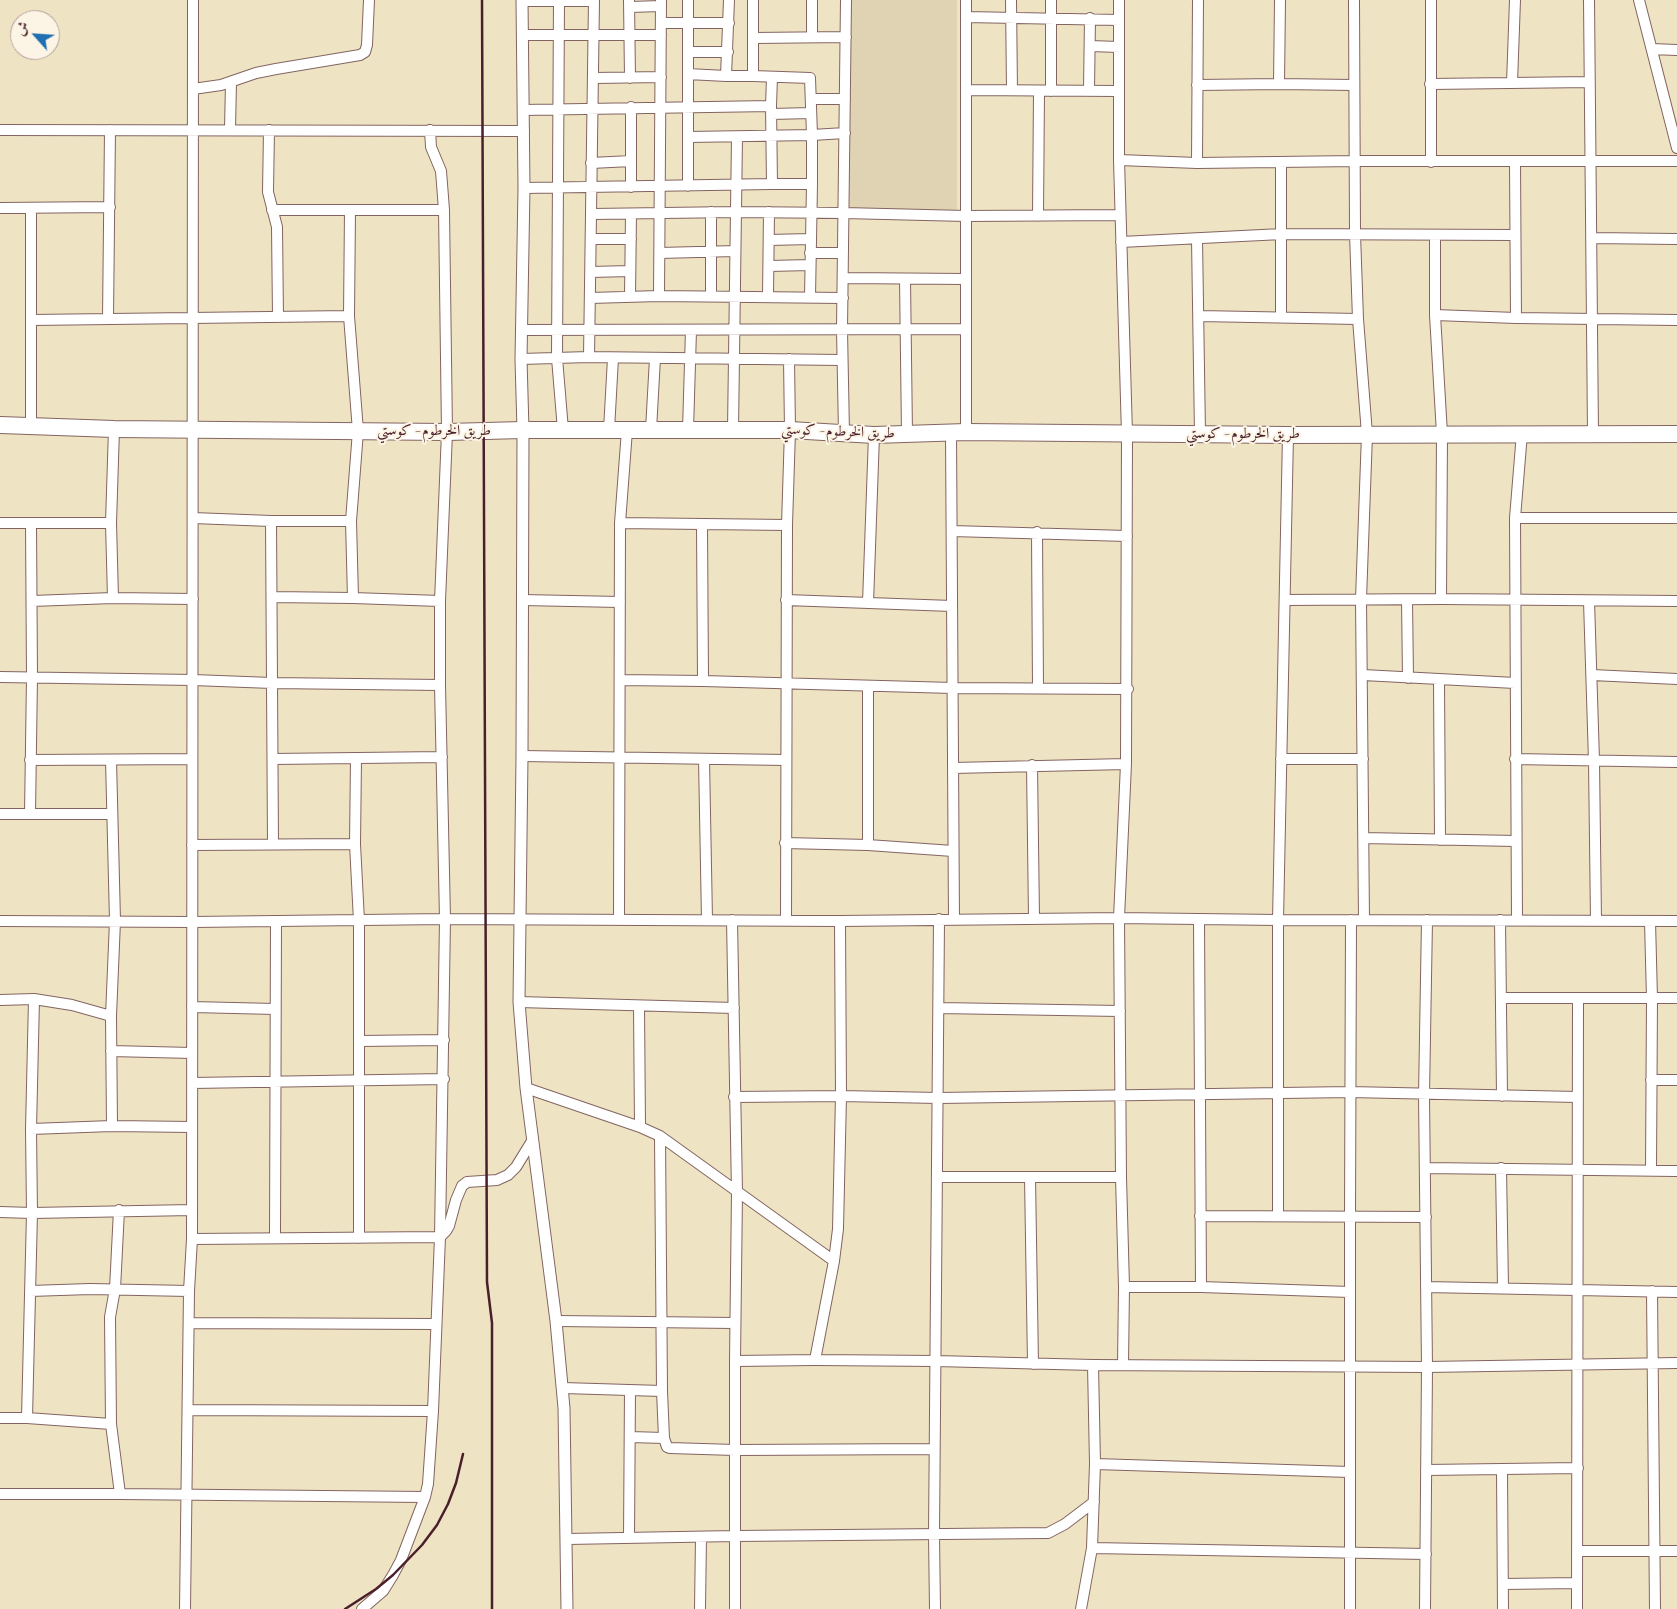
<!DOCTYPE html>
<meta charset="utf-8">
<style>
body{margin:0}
#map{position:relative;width:1677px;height:1609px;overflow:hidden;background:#eee4c4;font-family:"IM FELL French Canon",Amiri,serif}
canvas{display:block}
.north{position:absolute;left:10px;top:10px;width:50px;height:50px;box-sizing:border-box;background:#fcf5e5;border:1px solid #b59f9b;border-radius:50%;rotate:296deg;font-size:14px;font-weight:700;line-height:20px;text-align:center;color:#4a1f2b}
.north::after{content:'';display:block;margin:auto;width:18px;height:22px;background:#1f6fb2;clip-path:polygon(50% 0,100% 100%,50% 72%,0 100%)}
</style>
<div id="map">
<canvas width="1677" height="1609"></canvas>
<div class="north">ش</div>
</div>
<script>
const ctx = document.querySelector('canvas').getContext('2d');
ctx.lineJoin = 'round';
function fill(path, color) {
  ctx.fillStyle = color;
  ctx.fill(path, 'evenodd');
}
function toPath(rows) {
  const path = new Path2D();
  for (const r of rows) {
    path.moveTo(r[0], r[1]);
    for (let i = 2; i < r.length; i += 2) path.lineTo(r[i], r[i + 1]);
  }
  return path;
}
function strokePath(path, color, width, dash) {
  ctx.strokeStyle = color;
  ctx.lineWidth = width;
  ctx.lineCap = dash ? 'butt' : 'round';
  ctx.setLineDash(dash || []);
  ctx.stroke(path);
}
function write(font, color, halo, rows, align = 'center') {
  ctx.font = font + ' "IM FELL French Canon",Amiri,serif';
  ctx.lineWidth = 4;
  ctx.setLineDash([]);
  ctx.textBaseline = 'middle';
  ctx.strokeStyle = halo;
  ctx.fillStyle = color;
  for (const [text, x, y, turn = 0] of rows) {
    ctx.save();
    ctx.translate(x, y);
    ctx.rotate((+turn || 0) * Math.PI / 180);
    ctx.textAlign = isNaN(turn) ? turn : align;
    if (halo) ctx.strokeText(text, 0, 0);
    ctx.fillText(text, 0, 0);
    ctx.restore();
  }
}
fill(toPath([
 [850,0,957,0,957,213,849,214]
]), '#e0d3b4');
const minor = toPath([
 [559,0,557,358,563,430],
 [629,0,630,78],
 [688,0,688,186],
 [812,0,812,37],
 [966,0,966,432],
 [1011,0,1012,90],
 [1119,0,1119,160,1127,434,1126,764,1119,918,1121,1177,1124,1287,1123,1365],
 [1354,0,1355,234,1358,319,1367,434,1361,599,1364,920],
 [1431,0,1431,162],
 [1589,0,1593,433],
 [1639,0,1677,148],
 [522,1,594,1],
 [630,7,661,6],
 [966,17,1119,20],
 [661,23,729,23],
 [524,35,661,35],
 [753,38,846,37],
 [1090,46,1119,47],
 [1652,49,1677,50],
 [688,52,728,52],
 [688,74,726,76,729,0],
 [726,76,753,76,753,0],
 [594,78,661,77],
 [1512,83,1515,0],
 [1279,84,1280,0],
 [1430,84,1589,82],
 [1197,85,1279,84,1354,85],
 [193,89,221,85,256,73,276,69,360,55,365,52,367,45,369,0],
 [966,90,1119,91],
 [1089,90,1090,18],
 [1051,91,1051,0],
 [811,99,845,99],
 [771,106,772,77],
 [523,110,771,106,772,184],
 [771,114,811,113],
 [230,129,231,82],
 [0,130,524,131],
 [269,130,268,192,277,227,278,317],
 [688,137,812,135,810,78,753,76],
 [1119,160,1197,163,1356,161,1677,161],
 [1515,162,1516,318],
 [591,163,631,161],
 [1197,163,1198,0],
 [812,184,812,135,845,133],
 [631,187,631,107],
 [524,188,772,184,812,184,810,297],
 [0,208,110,207],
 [31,208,31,426],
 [272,210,444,210],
 [350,210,349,316,358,431,351,521,353,598],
 [711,212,711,296],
 [592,214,735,212,844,213,966,216,1120,215],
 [1038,216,1039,91],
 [1435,235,1435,315,1442,434,1441,599],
 [1591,238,1677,239],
 [591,239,631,239],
 [1197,239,1200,434],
 [769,240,810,239],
 [1121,242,1282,234,1515,235],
 [660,253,735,251],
 [810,253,843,253],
 [769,266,810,265],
 [591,272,630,271],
 [843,278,966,279],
 [905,279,907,434],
 [659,296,661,0],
 [768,296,769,212],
 [630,297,631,214],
 [590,298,659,296,843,298],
 [1435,315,1516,318,1677,320],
 [1199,316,1358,319],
 [1281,317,1281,163],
 [108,319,110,130],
 [31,320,349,316],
 [521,330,966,329],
 [589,357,594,0],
 [521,359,589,357,842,360],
 [609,430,613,358],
 [651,430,655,358],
 [688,430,691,330],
 [733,430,737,137],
 [844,433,842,330,846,0],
 [951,433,954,920],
 [193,518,271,521,351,521],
 [1515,518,1677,518],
 [271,521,273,844],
 [0,523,111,523],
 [620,523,787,525],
 [702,524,703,681],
 [952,531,1127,536],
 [1037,532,1038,688],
 [272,597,353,598,440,601],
 [113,598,111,523,114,429],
 [522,600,620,602],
 [786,600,952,606],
 [1285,600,1441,599,1677,601],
 [1407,600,1408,678],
 [32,601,113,598,193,599],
 [1589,601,1594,761,1596,921],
 [868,603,874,435],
 [1363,675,1515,683],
 [1592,675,1677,679],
 [0,677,193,680,272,683,440,685],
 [1439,679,1440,840],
 [620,680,703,681,953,688,1128,689],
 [868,686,868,845],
 [522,756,786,760],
 [273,759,442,757],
 [356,759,355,844,359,921,359,1238],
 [704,759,707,920],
 [1281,759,1363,759],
 [1515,759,1677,762],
 [30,760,192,759],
 [111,760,115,921,111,1016,112,1126],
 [1032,765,1034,918],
 [953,768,1126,764],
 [0,814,112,814],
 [30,814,32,677,31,524],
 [1364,838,1516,841],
 [785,843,868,845,953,851],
 [192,845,355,844],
 [1199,919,1201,1287],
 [1517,919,1515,518,1522,433],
 [619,920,620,523,627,430],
 [732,920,737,1192,735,1361,735,1609],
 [786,920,787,525,790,430,789,359],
 [1500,920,1502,1096],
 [0,921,192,922,445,919,840,921,1119,918,1278,920,1677,921],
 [1650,921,1652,999,1651,1170],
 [1501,998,1677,998],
 [0,1000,34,999,72,1005,111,1016],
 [519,1002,734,1008],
 [639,1006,640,1127],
 [192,1007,275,1009],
 [939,1008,1120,1011],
 [359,1041,444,1040],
 [111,1051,192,1053],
 [1651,1080,1677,1080],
 [192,1083,444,1079],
 [526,1088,640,1127,660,1136,834,1261],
 [734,1097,841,1096,938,1098,1350,1092,1577,1097],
 [31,1129,112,1126,192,1127],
 [660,1136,662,1391,664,1438,667,1447,670,1448,735,1450,934,1449],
 [1425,1168,1677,1171],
 [1501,1168,1503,1287],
 [938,1177,1121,1177],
 [1030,1177,1033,1364],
 [119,1210,115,1289,110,1317,111,1424,120,1494],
 [0,1212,32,1213,192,1210],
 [1278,1215,1278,920,1288,435],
 [1200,1216,1426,1217],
 [275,1237,276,921],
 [192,1239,440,1237,446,1231,449,1226,456,1200,462,1186,467,1182,497,1180,508,1175,516,1167,532,1141],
 [1124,1287,1201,1287,1350,1292],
 [1426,1287,1677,1292],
 [30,1291,90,1289,189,1291],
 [1652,1291,1655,1609],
 [556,1321,735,1323],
 [189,1323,436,1324],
 [815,1360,834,1261,838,1229,841,1096,840,921],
 [735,1361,815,1360,936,1361,1093,1365,1427,1367,1677,1363],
 [563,1388,662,1391],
 [188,1410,433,1411],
 [0,1418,27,1418,111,1424],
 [27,1418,32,1213,31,1129,34,999],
 [630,1437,664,1438],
 [1095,1464,1350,1472],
 [1426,1470,1578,1468],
 [1502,1470,1503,1609],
 [0,1494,120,1494,425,1497,428,1484,433,1411,440,1237,445,919,440,685,440,601,447,432,444,210,441,171,431,147,430,130],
 [629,1538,630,1390],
 [567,1539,735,1536,1048,1533,1065,1524,1094,1502],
 [1092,1548,1426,1554],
 [1577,1551,1677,1551],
 [1503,1584,1577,1583],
 [185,1609,189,1291,192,1239,193,0],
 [362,1609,383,1591,393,1575,401,1560,425,1497],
 [700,1609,701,1537],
 [935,1609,934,1535,939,919],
 [1081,1609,1092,1548,1095,1464,1093,1365],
 [1350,1609,1350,1217,1351,920],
 [1425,1609,1427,1367,1424,1095,1427,920],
 [1577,1609,1578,998]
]);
const tertiary = toPath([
 [522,0,524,188,521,359,523,430,522,756,519,1002,526,1088,556,1321,564,1408,567,1609]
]);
const trunk = toPath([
 [0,425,114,429,447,432,523,430,790,430,874,435,966,432,1288,435,1677,434]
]);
strokePath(minor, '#836461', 12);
strokePath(tertiary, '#836461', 13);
strokePath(trunk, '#836461', 18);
strokePath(minor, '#fff', 10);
strokePath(tertiary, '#fff', 11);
strokePath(trunk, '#fff', 16);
strokePath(toPath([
 [482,0,487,1282,492,1323,492,1609],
 [345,1609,376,1589,393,1575,422,1545,437,1525,448,1504,456,1483,463,1454]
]), '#4a1f2b', 2.5);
write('15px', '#4a1f2b', '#fcf5e5', [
 ["طريق الخرطوم - كوستي",434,431],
 ["طريق الخرطوم - كوستي",838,432,2],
 ["طريق الخرطوم - كوستي",1243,434]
]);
</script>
